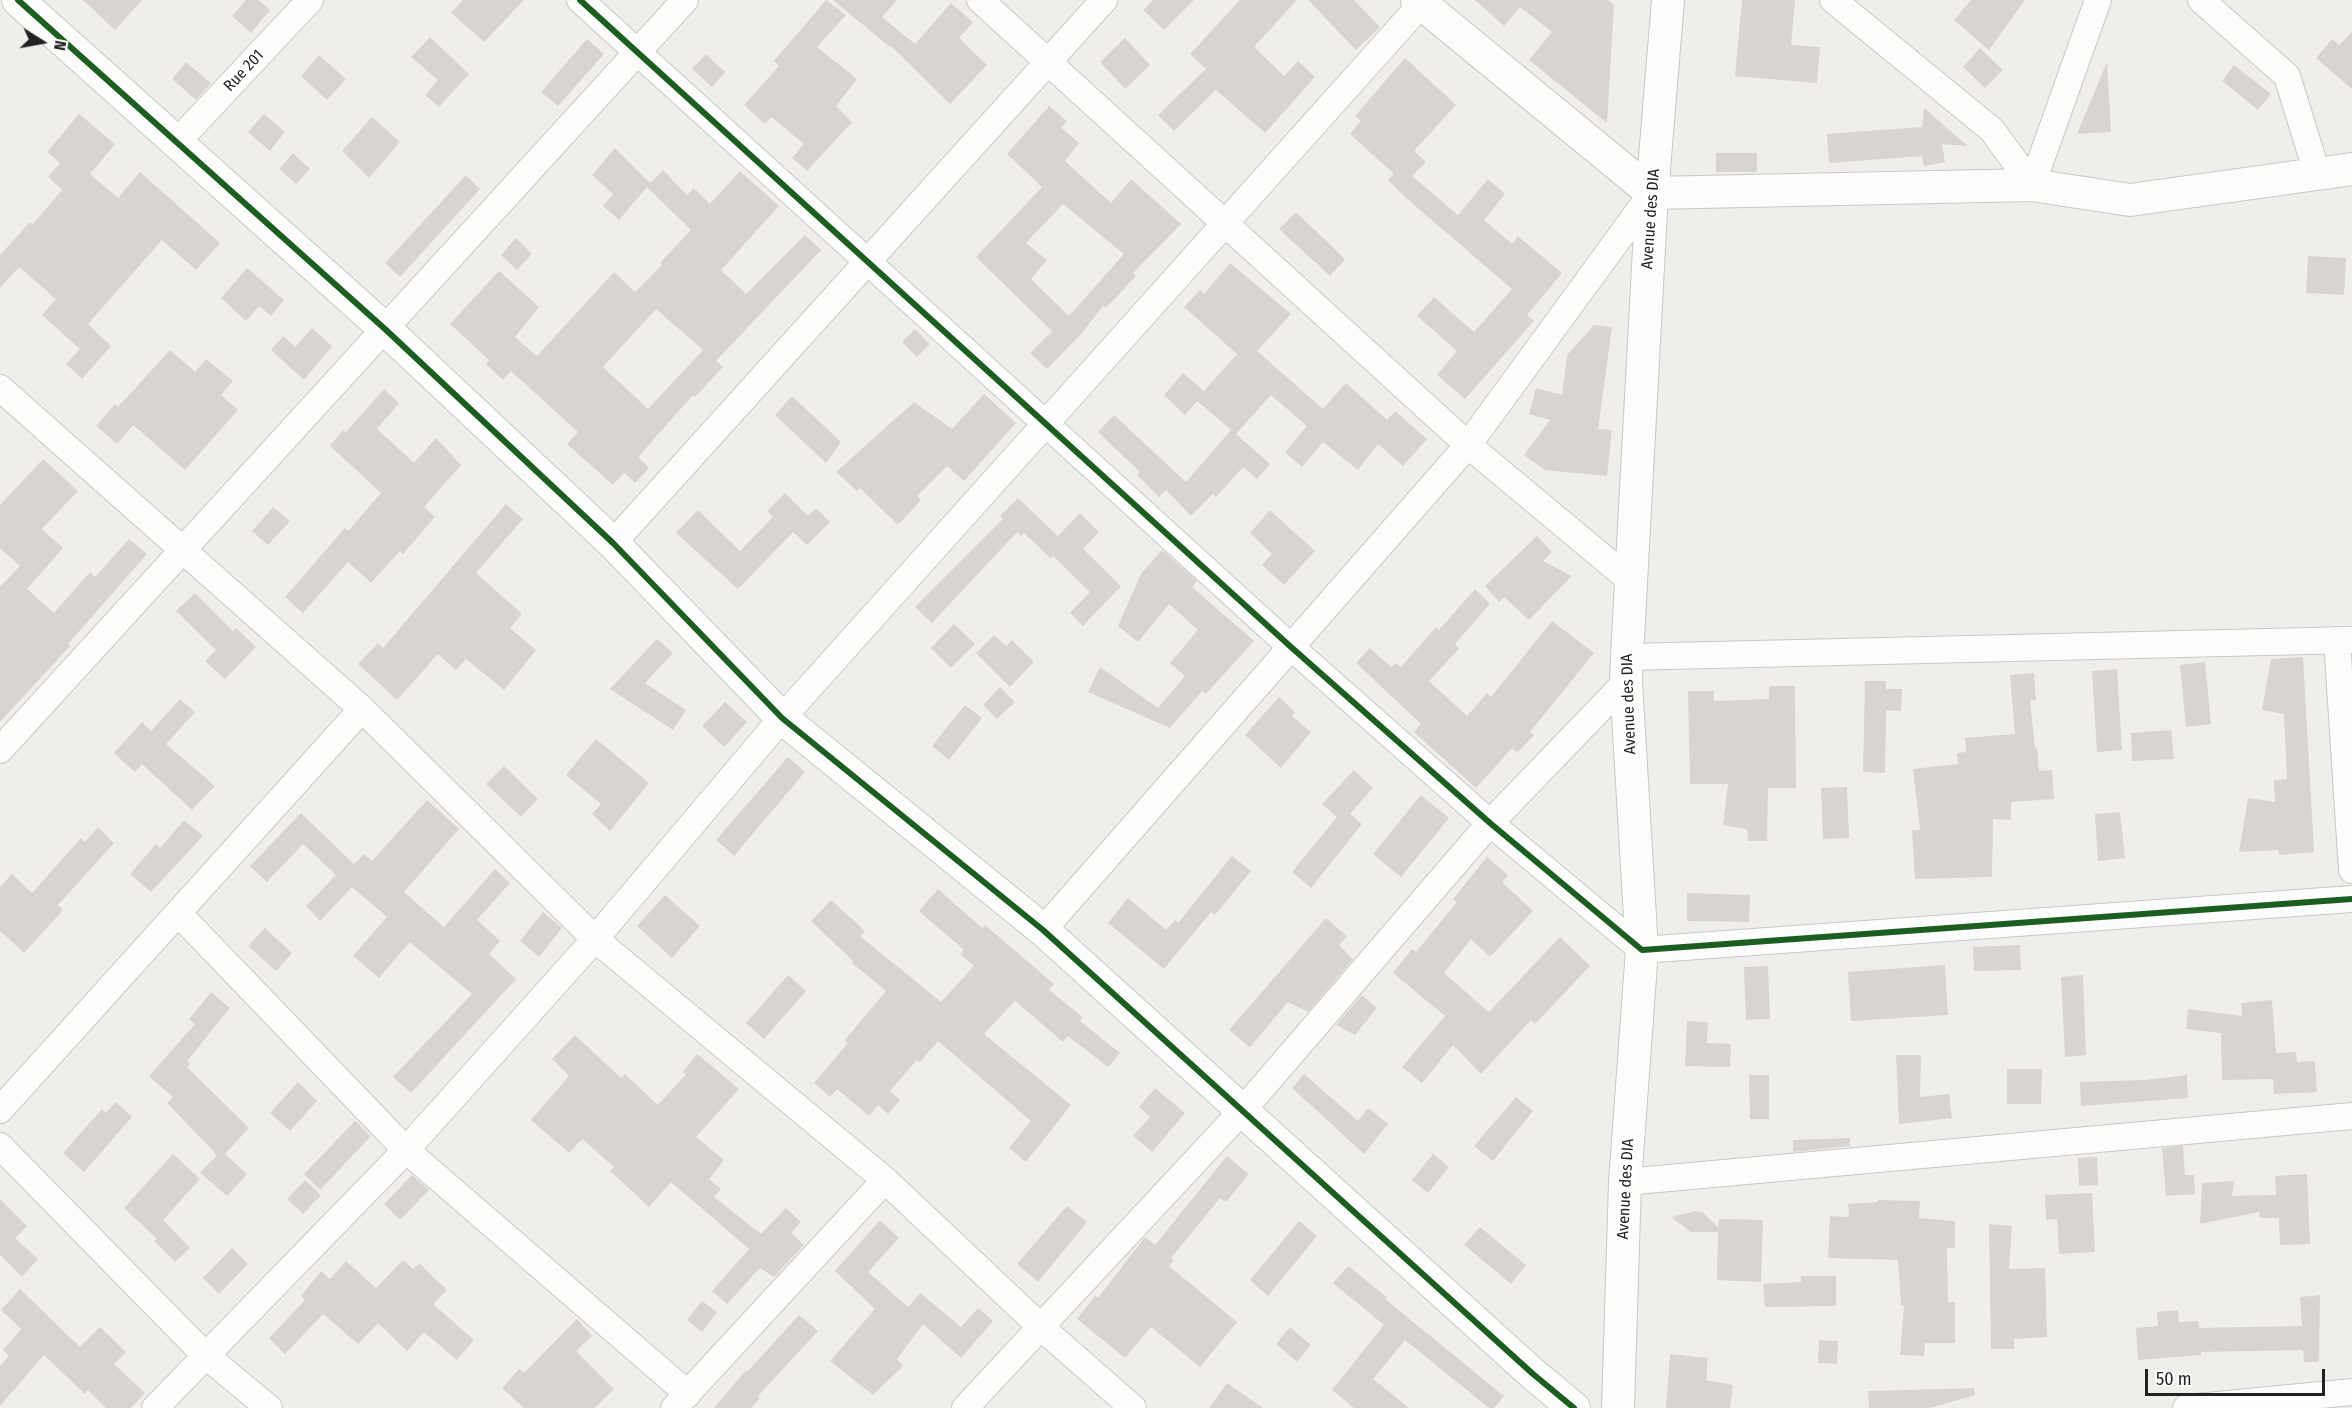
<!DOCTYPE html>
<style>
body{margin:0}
#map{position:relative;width:2352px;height:1408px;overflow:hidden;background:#f0eeeb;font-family:"Fira Sans Condensed",sans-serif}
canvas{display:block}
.north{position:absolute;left:12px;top:12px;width:60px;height:60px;-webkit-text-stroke:4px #fff;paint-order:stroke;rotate:101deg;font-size:16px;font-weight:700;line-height:24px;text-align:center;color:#222}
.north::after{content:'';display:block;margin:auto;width:21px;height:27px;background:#222;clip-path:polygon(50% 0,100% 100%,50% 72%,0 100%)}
.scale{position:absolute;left:2145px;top:1369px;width:180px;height:27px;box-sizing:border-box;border:3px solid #222;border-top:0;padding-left:8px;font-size:18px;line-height:21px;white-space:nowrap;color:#222;-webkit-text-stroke:4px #fff;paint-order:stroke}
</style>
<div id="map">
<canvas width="2352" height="1408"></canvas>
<div class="north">N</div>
<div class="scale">50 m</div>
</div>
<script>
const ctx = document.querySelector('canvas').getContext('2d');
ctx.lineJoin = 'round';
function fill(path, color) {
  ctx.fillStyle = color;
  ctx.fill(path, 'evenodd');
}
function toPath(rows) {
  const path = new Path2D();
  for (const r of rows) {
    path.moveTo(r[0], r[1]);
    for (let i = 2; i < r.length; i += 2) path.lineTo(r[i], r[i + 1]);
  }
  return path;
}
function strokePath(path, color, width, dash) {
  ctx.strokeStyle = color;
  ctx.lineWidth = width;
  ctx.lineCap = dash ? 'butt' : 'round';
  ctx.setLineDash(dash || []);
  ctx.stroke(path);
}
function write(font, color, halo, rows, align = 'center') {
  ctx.font = font + ' "Fira Sans Condensed",sans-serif';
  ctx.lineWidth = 6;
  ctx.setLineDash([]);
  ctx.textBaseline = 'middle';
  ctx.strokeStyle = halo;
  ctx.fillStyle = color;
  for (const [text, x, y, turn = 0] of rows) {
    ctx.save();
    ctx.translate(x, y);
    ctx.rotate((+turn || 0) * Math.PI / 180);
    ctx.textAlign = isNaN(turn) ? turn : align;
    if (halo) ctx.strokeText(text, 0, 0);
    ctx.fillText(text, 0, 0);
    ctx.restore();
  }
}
fill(toPath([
 [83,0,142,0,115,30],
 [246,0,258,0,270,10,251,33,232,16],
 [463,0,524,0,484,42,451,13],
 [826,0,846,15,817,47,857,79,836,106,852,122,807,171,792,158,804,144,771,117,765,124,744,105,779,66,774,61],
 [833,0,897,0,882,17,915,44,951,3,973,22,959,38,987,65,950,104,891,46,890,47],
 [1153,0,1194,0,1164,30,1143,10],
 [1240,0,1297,0,1254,47,1284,76,1298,61,1315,77,1265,133,1216,90,1174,131,1158,115,1206,69,1190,54],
 [1308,0,1354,0,1380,27,1356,50],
 [1475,0,1608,0,1614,5,1607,123,1529,60,1552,32,1520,7,1504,26],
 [1742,0,1795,0,1791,45,1820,47,1817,83,1735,76],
 [1971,0,2025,0,1989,50,1954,20],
 [2352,32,2352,89,2316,58,2332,39,2339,45],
 [430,37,469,74,439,107,425,95,438,80,411,57],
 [1125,38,1150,65,1125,89,1100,62],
 [587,39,604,54,558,106,541,92],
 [1980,48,2003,70,1985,88,1963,67],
 [706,54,725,72,712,87,692,69],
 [319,55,346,79,327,100,301,76],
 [1405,58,1456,105,1414,151,1426,162,1412,176,1458,215,1488,179,1505,194,1484,220,1512,244,1518,236,1562,273,1527,315,1534,321,1465,399,1437,375,1457,351,1417,316,1434,297,1474,332,1512,289,1405,197,1388,180,1394,174,1350,134,1361,121,1355,116],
 [186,62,211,83,196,100,172,79],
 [2107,62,2111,132,2077,134],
 [2234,65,2271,94,2258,110,2222,81],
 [1049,106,1067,121,1061,128,1079,143,1065,161,1111,203,1131,179,1181,224,1133,273,1136,276,1106,308,1103,306,1082,333,1047,369,1030,353,1052,331,976,257,1042,187,1007,154],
 [1063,204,1124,254,1069,316,1031,279,1047,260,1026,243],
 [1924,108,1968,146,1942,144,1945,162,1924,166,1922,156,1829,163,1827,134,1922,127],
 [79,114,115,144,90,174,118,198,140,172,220,243,196,270,162,240,88,324,111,346,82,379,66,364,80,349,42,315,56,299,19,267,0,288,0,255,30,222,33,224,62,190,48,177,60,163,47,152],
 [264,114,285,132,270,151,248,132],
 [372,117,400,142,369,178,342,151],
 [615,148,650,183,663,170,687,195,694,188,710,204,740,171,779,206,721,270,746,294,805,235,821,250,716,361,723,367,695,397,693,395,638,457,649,468,635,483,624,473,613,485,567,444,578,432,511,371,503,380,486,364,489,360,450,324,499,271,539,307,515,337,537,356,614,272,635,292,662,265,660,263,691,230,647,187,619,220,603,206,613,194,592,175],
 [656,309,703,350,648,409,603,367],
 [293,153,310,169,296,184,279,169],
 [1716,153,1757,153,1757,172,1716,172],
 [466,175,480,189,400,277,385,263],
 [1296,212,1345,259,1330,276,1279,229],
 [516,238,532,254,517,270,501,255],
 [2308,256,2346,258,2344,295,2306,293],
 [1230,263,1291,314,1257,351,1323,409,1346,383,1387,420,1395,411,1427,439,1403,466,1378,444,1358,470,1323,442,1302,467,1285,452,1307,426,1271,395,1236,434,1270,464,1257,479,1243,467,1216,497,1213,494,1191,516,1166,490,1159,497,1137,475,1140,472,1098,432,1114,415,1186,482,1231,430,1197,401,1185,415,1164,395,1183,373,1204,391,1237,354,1184,307,1200,290,1204,294],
 [247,268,284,300,271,316,259,306,246,321,221,298],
 [1594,325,1612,327,1598,429,1612,430,1607,476,1545,470,1524,455,1550,420,1529,414,1536,388,1562,395,1567,355],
 [312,328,332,346,304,380,271,350,283,336,295,347],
 [915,329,930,344,917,357,902,342],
 [170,350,195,372,206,359,233,381,221,395,238,410,185,470,133,425,117,444,96,426,115,404,118,407],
 [384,389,399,403,377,429,414,463,436,438,461,465,424,507,435,517,403,554,400,551,371,583,348,562,303,613,285,597,345,528,348,531,381,493,330,446,343,430,346,432],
 [984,394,1016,423,964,481,947,466,917,496,921,500,898,525,860,488,857,491,836,472,914,402,952,429],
 [792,396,841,442,826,463,775,415],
 [43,459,78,491,42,529,63,548,27,589,54,613,90,572,95,577,129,539,147,554,68,644,70,646,0,722,0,587,20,566,0,548,0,505],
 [785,493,808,516,816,508,830,522,807,545,793,532,738,589,676,533,698,510,740,551,773,517,767,511],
 [1018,498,1058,536,1080,513,1099,532,1083,549,1121,586,1083,626,1070,613,1090,592,1053,556,1050,558,1024,533,1021,536,1017,532,932,623,915,607,1003,519,1000,516],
 [506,504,523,519,476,573,522,614,510,628,536,650,504,690,466,659,456,670,438,654,397,700,358,664,378,643,383,648],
 [273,507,290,521,268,545,252,531],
 [1270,510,1315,551,1284,585,1262,565,1272,554,1250,533],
 [1537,536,1552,552,1543,561,1572,576,1529,620,1504,597,1499,602,1485,586],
 [1162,550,1197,581,1192,587,1254,641,1206,694,1202,691,1170,728,1088,692,1100,667,1158,708,1185,676,1170,663,1198,630,1169,604,1138,642,1118,626,1141,574],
 [1475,589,1490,604,1455,644,1459,649,1429,681,1467,716,1487,693,1491,697,1552,621,1594,653,1530,732,1534,735,1517,753,1512,748,1476,788,1414,732,1421,724,1356,663,1370,648,1391,667,1396,663,1401,667,1436,627,1439,630],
 [195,593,233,631,236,628,256,647,225,679,205,661,216,650,176,611],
 [954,624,975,644,951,668,931,648],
 [994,635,1006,646,1012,640,1034,662,1010,687,976,653],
 [657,639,673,653,645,683,686,710,673,730,610,689],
 [2303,657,2314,852,2279,855,2278,850,2239,852,2248,798,2275,802,2274,780,2287,779,2284,714,2262,710,2271,659],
 [2205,662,2211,724,2186,727,2180,665],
 [2117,669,2122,750,2097,752,2092,671],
 [2034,673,2036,700,2030,701,2035,748,2037,748,2039,771,2052,770,2054,799,2011,802,2011,820,1993,819,1992,877,1915,879,1912,830,1920,830,1913,769,1958,764,1957,753,1966,752,1965,738,2015,734,2010,675],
 [1865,681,1886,681,1886,689,1902,689,1901,711,1886,710,1885,773,1863,772],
 [1769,686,1795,686,1796,788,1768,788,1767,841,1748,841,1747,829,1723,825,1728,784,1690,784,1688,691,1714,691,1714,701,1769,699],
 [1000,687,1015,702,997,719,983,705],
 [1279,697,1295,712,1292,716,1311,732,1281,768,1245,735],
 [180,699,195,712,166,744,215,786,192,810,142,764,135,772,114,753,142,722,151,731],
 [725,702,747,722,724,747,702,726],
 [965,705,982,718,949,760,932,746],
 [2171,730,2174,759,2132,761,2131,733],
 [596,739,649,783,610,831,592,814,601,804,566,775],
 [788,757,805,772,734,856,716,840],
 [504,766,538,799,521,817,486,784],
 [1354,770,1373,788,1350,814,1362,824,1311,888,1292,872,1337,817,1322,804],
 [1847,787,1849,838,1823,839,1821,788],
 [1421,795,1449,818,1401,877,1373,854],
 [427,800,459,829,404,892,444,927,495,869,510,883,477,920,500,941,489,954,516,979,411,1093,393,1077,472,994,410,942,379,978,353,956,387,917,352,887,320,921,306,906,336,875,303,844,267,882,250,866,301,813,354,864,364,854,372,861],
 [2120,812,2125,858,2098,861,2095,814],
 [184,820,203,836,151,892,130,874,156,844,160,848],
 [98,827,114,843,58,905,63,910,24,953,0,931,0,887,12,874,32,893,81,838,85,842],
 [1232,856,1251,871,1215,915,1211,912,1164,969,1108,923,1128,898,1166,930,1175,920,1178,923],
 [1487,857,1508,875,1502,882,1533,911,1490,957,1471,939,1444,973,1489,1012,1560,937,1590,966,1535,1024,1531,1020,1481,1074,1453,1045,1422,1083,1402,1067,1445,1016,1393,973,1412,949,1416,952,1457,902,1453,899],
 [938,889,982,928,985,925,1054,984,1049,990,1083,1017,1080,1021,1120,1053,1108,1067,1068,1036,1063,1042,1015,1001,984,1034,1071,1105,1026,1162,1009,1148,1031,1121,938,1041,920,1062,917,1060,890,1091,900,1100,888,1114,878,1105,869,1116,837,1089,830,1097,814,1083,848,1043,845,1040,886,991,852,963,853,961,811,921,831,900,865,931,860,936,941,1002,974,966,960,954,964,950,919,911],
 [1687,893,1750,895,1749,922,1687,921],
 [665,895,700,926,672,958,637,926],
 [543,912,562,928,539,957,520,941],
 [1326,918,1347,936,1339,945,1353,959,1308,1012,1288,1002,1250,1047,1229,1030],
 [265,928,292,953,276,971,248,946],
 [2020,945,2021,970,1974,971,1973,947],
 [1945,965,1948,1015,1851,1021,1848,972],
 [1768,966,1770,1019,1746,1020,1744,967],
 [788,975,806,991,764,1039,746,1023],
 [2083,975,2086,1055,2065,1057,2061,977],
 [211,992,230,1008,187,1061,190,1064,187,1067,249,1128,225,1154,247,1174,227,1196,200,1173,217,1155,167,1103,173,1097,149,1076,195,1024,189,1019],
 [1362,995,1377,1008,1355,1035,1336,1025],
 [2272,1000,2276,1053,2296,1052,2297,1062,2315,1061,2317,1092,2274,1094,2273,1079,2222,1080,2221,1033,2186,1029,2188,1009,2242,1016,2241,1003],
 [1687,1021,1708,1022,1707,1043,1731,1044,1730,1067,1685,1066],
 [575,1035,621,1078,625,1074,658,1105,686,1074,683,1072,697,1054,739,1089,696,1137,724,1160,709,1179,721,1189,714,1197,761,1234,786,1208,801,1222,791,1233,804,1245,774,1277,760,1268,727,1304,712,1291,749,1249,671,1182,649,1207,610,1171,614,1167,582,1139,569,1153,531,1120,569,1076,552,1059],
 [1896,1055,1921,1055,1920,1097,1949,1094,1952,1118,1899,1124],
 [2007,1069,2042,1069,2041,1104,2007,1104],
 [1304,1074,1358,1121,1368,1108,1388,1124,1364,1154,1292,1088],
 [1749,1075,1769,1075,1769,1119,1750,1119],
 [2187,1075,2188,1098,2081,1106,2080,1082,2146,1080],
 [298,1082,317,1101,290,1131,270,1113],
 [1155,1088,1185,1113,1152,1152,1133,1136,1150,1117,1139,1107],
 [1516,1097,1533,1111,1493,1161,1474,1146],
 [116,1102,132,1117,84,1172,63,1153,102,1109,106,1113],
 [355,1121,371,1136,320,1190,304,1174],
 [1850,1138,1850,1146,1793,1152,1793,1140],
 [2183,1146,2185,1175,2194,1175,2195,1194,2166,1196,2162,1148],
 [173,1154,200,1179,163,1220,190,1248,175,1262,154,1241,157,1239,124,1208],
 [1433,1154,1449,1167,1428,1193,1412,1180],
 [1227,1156,1249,1174,1226,1202,1220,1198,1171,1258,1174,1260,1169,1266,1237,1322,1200,1367,1151,1327,1125,1358,1077,1319,1095,1296,1098,1298,1145,1237,1155,1245],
 [2097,1157,2098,1185,2079,1186,2078,1158],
 [2307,1174,2310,1244,2280,1245,2279,1218,2260,1218,2259,1212,2200,1224,2202,1183,2234,1181,2232,1196,2276,1195,2275,1176],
 [412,1175,429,1190,400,1220,384,1204],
 [305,1180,321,1195,303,1214,287,1199],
 [2092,1193,2095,1252,2059,1254,2057,1219,2046,1220,2045,1195],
 [0,1199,27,1226,15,1238,38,1259,22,1277,0,1255],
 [1878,1200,1920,1201,1919,1218,1955,1221,1955,1248,1947,1248,1948,1302,1955,1302,1955,1343,1925,1343,1924,1356,1900,1355,1904,1306,1901,1306,1898,1260,1828,1258,1830,1216,1849,1217,1848,1204,1878,1202],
 [1067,1206,1087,1222,1038,1282,1017,1264],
 [1695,1211,1702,1212,1718,1227,1719,1219,1763,1220,1761,1282,1717,1280,1718,1232,1691,1232,1671,1217],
 [880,1220,899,1238,868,1272,908,1307,920,1293,961,1327,978,1308,993,1321,961,1358,923,1324,897,1359,903,1366,873,1395,830,1361,875,1309,835,1271],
 [1299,1221,1317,1236,1268,1296,1250,1280],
 [1989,1224,2012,1226,2009,1269,2045,1268,2047,1337,2014,1339,2014,1349,1991,1349],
 [1480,1227,1526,1265,1511,1284,1464,1245],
 [232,1248,248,1264,219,1294,203,1278],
 [403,1260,413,1269,419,1263,447,1290,433,1304,474,1340,457,1360,424,1332,407,1351,378,1323,358,1344,323,1314,285,1354,269,1338,305,1300,301,1296,321,1271,330,1279,346,1261,376,1288],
 [1348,1266,1387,1297,1385,1299,1504,1396,1494,1408,1489,1408,1405,1340,1373,1379,1409,1408,1354,1408,1332,1390,1384,1325,1333,1283],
 [1801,1276,1836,1276,1836,1306,1765,1307,1763,1284,1801,1282],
 [20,1289,80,1347,100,1327,126,1352,114,1364,145,1393,131,1408,106,1408,88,1390,85,1394,44,1355,0,1406,0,1366,9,1356,3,1350,21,1329,1,1310],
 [2320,1295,2319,1362,2304,1362,2303,1350,2201,1352,2201,1355,2138,1360,2136,1328,2158,1326,2157,1312,2178,1310,2179,1322,2198,1321,2199,1328,2302,1326,2300,1297],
 [702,1301,717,1312,702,1332,687,1320],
 [799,1315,818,1331,758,1396,760,1398,751,1408,714,1408,746,1370,747,1372],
 [577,1319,592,1336,576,1351,614,1389,595,1408,524,1408,502,1388,519,1369,524,1373],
 [1290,1327,1311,1345,1297,1362,1276,1344],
 [1819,1340,1838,1341,1837,1364,1818,1363],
 [1670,1354,1708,1358,1706,1380,1733,1385,1730,1408,1666,1408],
 [1227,1383,1263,1408,1209,1408],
 [1974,1388,1975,1395,1930,1408,1869,1408,1868,1391]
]), '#d7d4d2');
const minor = toPath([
 [580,0,1291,647,1490,823,1642,950,2352,899],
 [980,0,1468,445,1630,580],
 [1833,0,1992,130,2032,185],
 [2201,0,2287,76,2317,173],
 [177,142,310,0],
 [2032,185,2098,0],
 [0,388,362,709,595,939,885,1180,1042,1328,1133,1408],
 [613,543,1104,0],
 [2337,640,2352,870],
 [1627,657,2352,640],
 [0,750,685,0],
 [178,913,406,1150,688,1394],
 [1043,930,1468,445,1652,193],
 [0,1110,362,709],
 [0,1146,205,1355,269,1408],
 [1625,1182,2352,1116],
 [155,1408,406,1150,595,939,782,718,1425,0],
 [674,1408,885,1180],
 [965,1408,1242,1111,1490,823,1626,682],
 [2186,1408,2352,1392]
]);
const tertiary = toPath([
 [18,0,385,329,613,543,782,718,1043,930,1533,1374,1574,1408],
 [1417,0,1652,193,2032,185,2130,200,2352,169],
 [1618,1408,1625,1182,1642,950,1626,682,1627,657,1652,193,1668,0]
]);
strokePath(minor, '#c9c8c7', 28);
strokePath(tertiary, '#c9c8c7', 34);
strokePath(minor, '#fdfcfc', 26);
strokePath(tertiary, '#fdfcfc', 32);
strokePath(toPath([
 [18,0,385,329,613,543,782,718,1043,930,1533,1374,1574,1408],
 [580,0,1291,647,1490,823,1642,950,2352,899]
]), '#1b5e20', 6);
write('16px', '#222', '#fff', [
 ["Rue 201",244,71,-47],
 ["Avenue des DIA",1651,219,-86],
 ["Avenue des DIA",1629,704,-92],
 ["Avenue des DIA",1626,1189,-87]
]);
</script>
